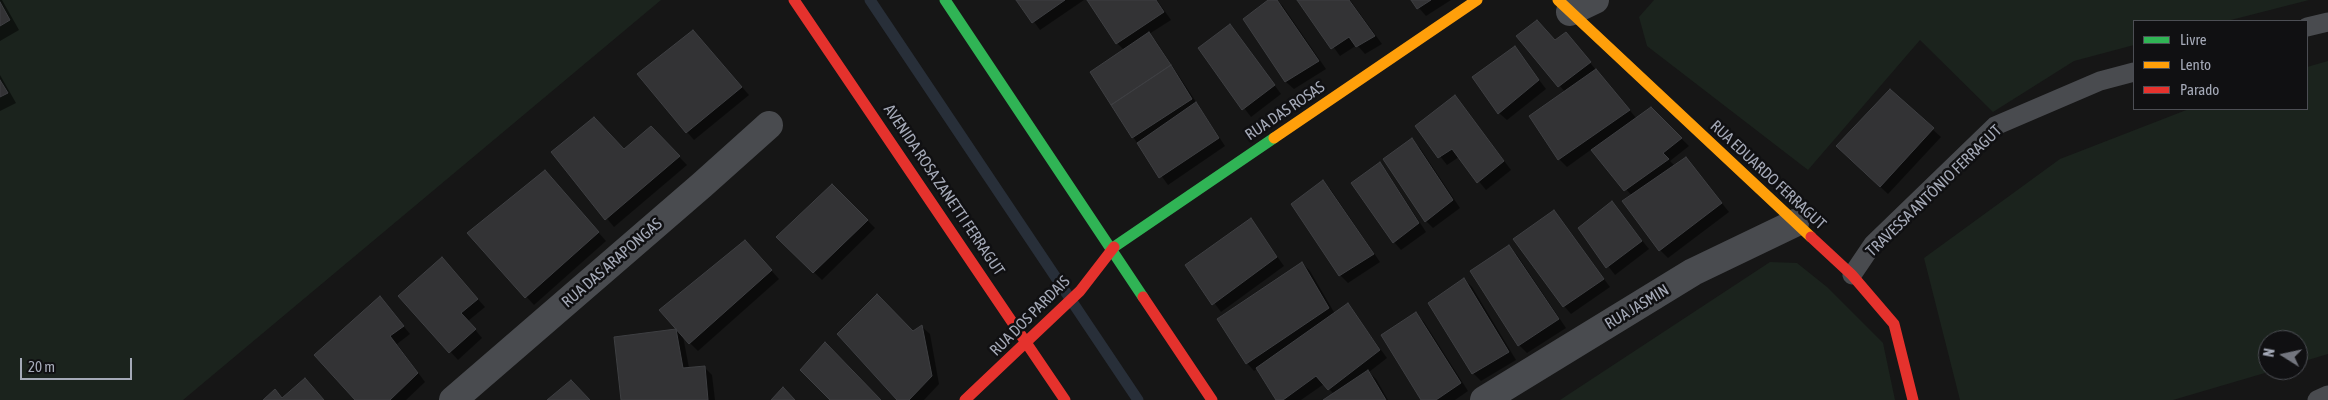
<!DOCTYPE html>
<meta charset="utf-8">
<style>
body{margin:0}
#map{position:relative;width:2328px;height:400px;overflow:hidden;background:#161616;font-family:"Asap Condensed",sans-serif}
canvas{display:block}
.legend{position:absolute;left:2133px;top:20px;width:175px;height:90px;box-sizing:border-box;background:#101012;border:1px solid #4c4e54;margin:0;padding:6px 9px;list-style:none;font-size:15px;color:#a5aab8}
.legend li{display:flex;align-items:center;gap:10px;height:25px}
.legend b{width:25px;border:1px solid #4c4e54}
.north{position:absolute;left:2258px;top:330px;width:50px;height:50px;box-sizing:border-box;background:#101012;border:1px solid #4c4e54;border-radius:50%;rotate:280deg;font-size:14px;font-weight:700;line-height:20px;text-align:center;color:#a5aab8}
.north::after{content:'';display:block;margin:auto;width:18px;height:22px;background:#73767f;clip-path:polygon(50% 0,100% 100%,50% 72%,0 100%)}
.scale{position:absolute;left:20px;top:358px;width:112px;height:22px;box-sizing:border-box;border:2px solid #a5aab8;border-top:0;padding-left:6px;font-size:15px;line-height:18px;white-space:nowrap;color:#a5aab8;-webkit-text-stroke:4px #101012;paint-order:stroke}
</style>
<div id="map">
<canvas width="2328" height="400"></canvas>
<ul class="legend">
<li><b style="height:6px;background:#30b455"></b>Livre</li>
<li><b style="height:6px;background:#ff9f0a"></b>Lento</li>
<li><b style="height:6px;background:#e5322d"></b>Parado</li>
</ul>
<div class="north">N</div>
<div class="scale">20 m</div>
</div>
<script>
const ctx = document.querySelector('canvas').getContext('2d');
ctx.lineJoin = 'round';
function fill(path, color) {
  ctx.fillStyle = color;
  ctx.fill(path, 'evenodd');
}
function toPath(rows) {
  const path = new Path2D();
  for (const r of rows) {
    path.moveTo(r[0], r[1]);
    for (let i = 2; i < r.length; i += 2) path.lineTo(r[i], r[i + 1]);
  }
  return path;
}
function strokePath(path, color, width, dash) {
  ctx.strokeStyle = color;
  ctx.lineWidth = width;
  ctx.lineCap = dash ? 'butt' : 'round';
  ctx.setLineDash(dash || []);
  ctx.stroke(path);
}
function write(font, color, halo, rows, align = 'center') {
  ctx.font = font + ' "Asap Condensed",sans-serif';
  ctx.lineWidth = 5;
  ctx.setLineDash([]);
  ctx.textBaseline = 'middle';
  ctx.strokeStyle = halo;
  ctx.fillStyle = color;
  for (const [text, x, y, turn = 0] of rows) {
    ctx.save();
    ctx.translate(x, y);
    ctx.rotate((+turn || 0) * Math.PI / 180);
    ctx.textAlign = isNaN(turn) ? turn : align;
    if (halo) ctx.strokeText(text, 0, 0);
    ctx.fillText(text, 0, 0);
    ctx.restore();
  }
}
fill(toPath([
 [0,0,661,0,183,400,0,400],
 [1654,0,2309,0,2227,21,2134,21,2134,45,2074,61,1993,112,1920,40,1808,170,1647,46,1639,17],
 [2328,61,2328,354,2298,363,2298,340,2268,340,2268,370,2275,370,2173,400,1960,400,1924,258,2060,159,2189,109,2307,109,2307,67],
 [1770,262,1797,263,1827,287,1883,343,1895,400,1560,400]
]), '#1b231d');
fill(toPath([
 [0,0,2,0,19,30,0,41],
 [1018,0,1084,0,1040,30],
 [1089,0,1157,0,1171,20,1149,34,1156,41,1225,146,1168,185,1133,137,1124,50,1117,43],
 [1270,0,1276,0,1282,5,1326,69,1294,89,1286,82,1244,20],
 [1299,0,1350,0,1382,44,1365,54,1357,45,1340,56],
 [1412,0,1451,0,1426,16],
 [1230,25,1281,94,1251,117,1199,49],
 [1566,34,1637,119,1651,109,1689,146,1670,161,1675,166,1686,159,1729,212,1668,258,1660,250,1632,196,1592,149,1567,167,1559,159,1565,92,1517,36,1555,42],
 [700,39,749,95,694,140,687,132],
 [1514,47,1546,89,1507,120,1499,113],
 [0,75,16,103,0,111],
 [1890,91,1941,137,1888,194,1845,154],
 [1455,96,1511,170,1486,190,1459,157,1447,165,1416,126],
 [651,128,687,165,614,227,552,152,624,150],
 [1412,140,1420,148,1460,208,1433,228,1426,221],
 [1380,164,1387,172,1426,232,1401,250,1394,242],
 [552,180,606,241,534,305,468,233],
 [1323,182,1331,190,1380,262,1348,283,1340,275,1293,204],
 [832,185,875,228,822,280,778,237],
 [1612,203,1649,249,1615,275,1579,228],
 [1554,212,1610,287,1571,314,1564,306],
 [1250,219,1284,266,1221,312,1186,265],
 [1509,247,1517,255,1566,328,1527,353,1519,345],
 [752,249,779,279,698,351,683,336,689,368,704,367,712,375,715,400,622,400,615,339,679,330],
 [1302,263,1310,271,1335,314,1348,305,1387,358,1369,372,1376,379,1388,400,1325,400,1334,394,1324,384,1301,400,1278,400,1257,369,1254,371,1247,363],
 [449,267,485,307,468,321,482,338,458,360,400,296],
 [1464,279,1472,287,1516,360,1481,381,1473,373],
 [387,306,410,334,397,344,425,382,406,400,356,400],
 [1416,314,1424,322,1468,391,1455,400,1423,400],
 [922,327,930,334,939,384,924,400,899,400,913,333]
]), '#0007');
strokePath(toPath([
 [870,0,1138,400]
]), '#282f39', 11);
const building = toPath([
 [1016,0,1065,0,1032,23,1016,0],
 [1087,0,1156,0,1164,12,1116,44,1087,0],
 [1268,0,1277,0,1319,61,1285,82,1243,19,1268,0],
 [1297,0,1349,0,1375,36,1356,47,1349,37,1331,49,1297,0],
 [1411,0,1431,0,1417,9,1411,0],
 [0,2,10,20,0,26,0,2],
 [1537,20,1555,40,1566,32,1591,62,1558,87,1516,36,1537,20],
 [1230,24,1275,85,1242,110,1198,48,1230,24],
 [693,30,742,87,686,133,637,74,693,30],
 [1149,32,1171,65,1111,105,1090,72,1149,32],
 [1515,46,1539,80,1498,114,1472,77,1515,46],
 [1171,65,1192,99,1132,138,1111,105,1171,65],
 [1596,69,1630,110,1558,160,1529,116,1596,69],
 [0,80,8,93,0,97,0,80],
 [1890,89,1934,128,1880,187,1836,146,1890,89],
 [1455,95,1504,161,1477,183,1452,149,1438,158,1415,126,1455,95],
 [1196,102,1219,138,1159,178,1137,143,1196,102],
 [1651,107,1682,138,1663,153,1669,159,1624,191,1591,150,1651,107],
 [594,117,624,149,651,126,680,156,605,220,551,152,594,117],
 [1412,138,1453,200,1425,222,1383,159,1412,138],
 [1686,157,1722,203,1659,251,1622,201,1686,157],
 [1380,162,1419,223,1393,243,1351,183,1380,162],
 [545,170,599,232,525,298,467,233,545,170],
 [1323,180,1374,254,1339,276,1291,204,1323,180],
 [832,184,868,220,813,273,776,237,832,184],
 [1612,201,1642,241,1606,268,1578,228,1612,201],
 [1554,210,1604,279,1563,307,1513,239,1554,210],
 [1251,218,1277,257,1212,305,1185,265,1251,218],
 [745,240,772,270,689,344,659,310,745,240],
 [1509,245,1559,319,1518,346,1470,271,1509,245],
 [442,257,478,299,461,313,476,329,449,353,398,296,442,257],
 [1302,262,1329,308,1246,364,1217,319,1302,262],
 [1464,278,1509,352,1472,374,1428,303,1464,278],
 [877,294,913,331,922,325,932,376,909,400,897,400,837,334,877,294],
 [380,296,404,326,390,336,418,373,390,400,355,400,314,355,380,296],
 [1348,303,1380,350,1328,390,1316,376,1283,400,1276,400,1256,368,1348,303],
 [1416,312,1461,383,1436,400,1421,400,1381,335,1416,312],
 [676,329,683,368,705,366,708,400,621,400,614,337,676,329],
 [825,342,881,400,830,400,800,370,825,342],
 [1368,370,1386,400,1323,400,1368,370],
 [305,378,324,400,263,400,275,389,282,398,305,378],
 [571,380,590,400,547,400,571,380],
 [783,387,795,400,771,400,783,387]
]);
fill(building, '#333335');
strokePath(building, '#3e3f42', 1);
strokePath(toPath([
 [2307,27,2328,22],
 [1852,275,1873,244,1995,126,2100,81,2134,72],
 [2317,400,2328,395]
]), '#494b4f', 19);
strokePath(toPath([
 [1570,12,1595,0],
 [453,400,702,185,769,125],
 [1484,400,1693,272,1795,223]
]), '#494b4f', 28);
strokePath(toPath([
 [945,0,1143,297],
 [1114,247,1274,138]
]), '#30b455', 11);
strokePath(toPath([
 [1558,0,1811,237],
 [1274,138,1477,0]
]), '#ff9f0a', 11);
strokePath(toPath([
 [794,0,1065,400],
 [1811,237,1852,275,1894,324,1913,400],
 [1143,297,1212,400],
 [965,400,1080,291,1114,247]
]), '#e5322d', 11);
write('16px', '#a5aab8', '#101012', [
 ["RUA DAS ROSAS",1285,111,-34],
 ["RUA EDUARDO FERRAGUT",1768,175,43],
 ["AVENIDA ROSA ZANETTI FERRAGUT",944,190,56],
 ["TRAVESSA ANTÔNIO FERRAGUT",1934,191,-44],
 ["RUA DAS ARAPONGAS",612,263,-41],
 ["RUA JASMIN",1637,307,-31],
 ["RUA DOS PARDAIS",1030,316,-45]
]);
</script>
